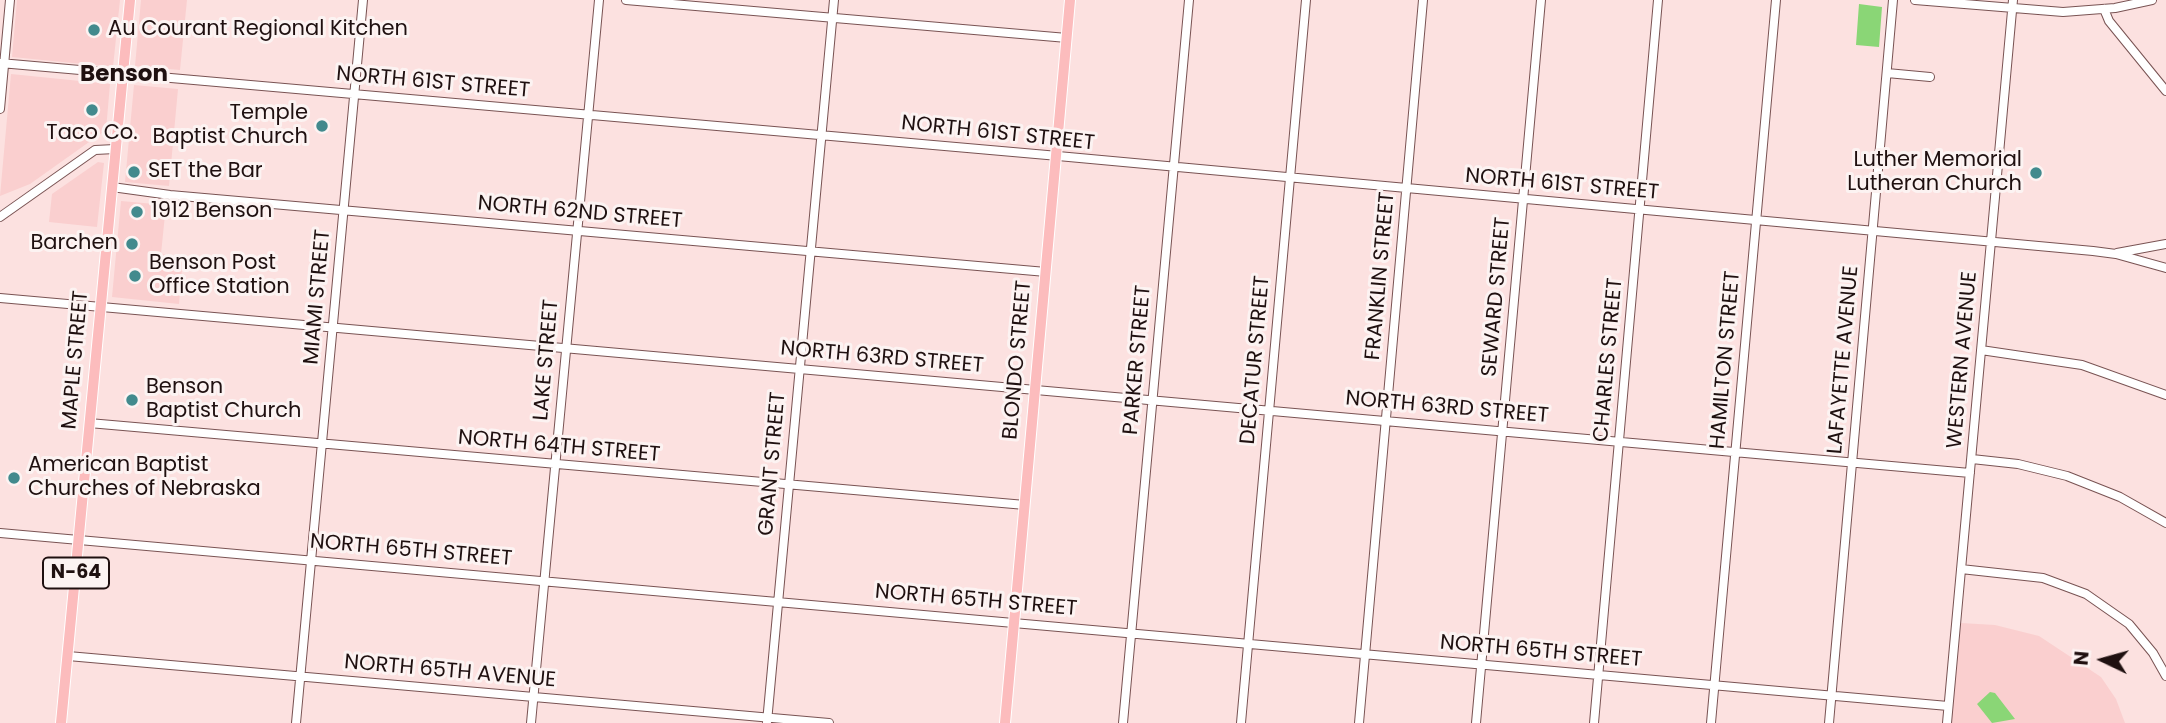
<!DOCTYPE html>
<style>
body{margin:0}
#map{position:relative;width:2166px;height:723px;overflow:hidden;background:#fce1e0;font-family:Poppins,sans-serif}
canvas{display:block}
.north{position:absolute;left:2068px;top:625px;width:70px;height:70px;-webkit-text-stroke:5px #fcf3f2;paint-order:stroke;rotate:275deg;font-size:19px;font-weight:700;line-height:28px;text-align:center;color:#1f1010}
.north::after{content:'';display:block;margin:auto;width:24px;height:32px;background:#1f1010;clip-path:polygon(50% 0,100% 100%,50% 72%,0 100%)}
</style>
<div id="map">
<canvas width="2166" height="723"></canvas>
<div class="north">N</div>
</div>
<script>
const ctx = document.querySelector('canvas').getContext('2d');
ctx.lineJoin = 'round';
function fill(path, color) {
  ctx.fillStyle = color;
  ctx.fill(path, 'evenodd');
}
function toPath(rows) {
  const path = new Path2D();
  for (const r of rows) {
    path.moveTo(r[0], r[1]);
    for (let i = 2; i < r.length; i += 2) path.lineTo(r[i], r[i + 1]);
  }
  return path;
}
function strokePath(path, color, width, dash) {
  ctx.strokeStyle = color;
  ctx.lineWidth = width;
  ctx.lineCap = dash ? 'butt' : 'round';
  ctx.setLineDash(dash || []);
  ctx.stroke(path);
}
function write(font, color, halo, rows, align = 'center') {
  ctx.font = font + ' Poppins,sans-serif';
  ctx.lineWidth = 6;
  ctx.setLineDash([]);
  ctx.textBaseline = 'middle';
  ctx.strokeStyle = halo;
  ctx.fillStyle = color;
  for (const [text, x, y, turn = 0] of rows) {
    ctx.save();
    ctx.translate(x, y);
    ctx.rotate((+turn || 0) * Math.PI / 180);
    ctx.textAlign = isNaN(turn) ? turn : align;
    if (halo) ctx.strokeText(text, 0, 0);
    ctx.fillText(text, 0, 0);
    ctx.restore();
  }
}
fill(toPath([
 [17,0,120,0,113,67,12,57],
 [141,0,187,0,180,70,135,66],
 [11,74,110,84,106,130,30,184,0,196],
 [134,85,178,89,169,186,125,182],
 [98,162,104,163,97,227,49,222,52,194],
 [121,201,166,205,161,254,183,257,179,304,112,297],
 [1961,623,1995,625,2039,636,2101,677,2116,699,2125,723,1951,723]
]), '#facfcf');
fill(toPath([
 [1859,4,1882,7,1879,47,1856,45],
 [1990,692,1995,693,2015,719,1992,723,1977,704]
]), '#8ad676');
const minor = toPath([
 [626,0,1067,38],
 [1915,0,2063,12,2115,8,2152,0],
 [2104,9,2109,21,2166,91],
 [0,63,1047,155,2093,251,2116,254,2166,268],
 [1887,73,1930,77],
 [0,109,10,0],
 [112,187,170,195,1046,272],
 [0,217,95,150,115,149],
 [2117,253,2166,244],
 [0,298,1970,473],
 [1981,350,2082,365,2166,395],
 [89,423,1025,505],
 [1972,459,2018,464,2067,476,2120,497,2166,523],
 [0,533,1948,706],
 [1961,569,2043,578,2086,594,2129,624,2153,653,2166,676],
 [68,656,829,723],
 [767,722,834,0],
 [296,723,363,0],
 [531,723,599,0],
 [1123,723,1189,0],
 [1241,723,1306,0],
 [1359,723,1423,0],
 [1476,723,1541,0],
 [1594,723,1658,0],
 [1711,723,1776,0],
 [1829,723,1893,0],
 [1947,723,2013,0]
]);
const major = toPath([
 [61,723,130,0],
 [1005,723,1070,0]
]);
strokePath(minor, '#795353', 10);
strokePath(major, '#fff', 12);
strokePath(minor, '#fff', 8);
strokePath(major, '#fcbcbd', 10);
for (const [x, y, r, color] of [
 [94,30,7,"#428a8d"],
 [92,110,7,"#428a8d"],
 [322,126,7,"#428a8d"],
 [134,172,7,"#428a8d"],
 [2036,173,7,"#428a8d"],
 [137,212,7,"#428a8d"],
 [132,244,7,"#428a8d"],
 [135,276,7,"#428a8d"],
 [132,400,7,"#428a8d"],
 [14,478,7,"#428a8d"]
]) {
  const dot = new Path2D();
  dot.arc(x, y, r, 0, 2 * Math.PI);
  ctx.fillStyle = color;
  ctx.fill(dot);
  strokePath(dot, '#fcf3f2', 2.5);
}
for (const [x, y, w] of [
 [76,573,66]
]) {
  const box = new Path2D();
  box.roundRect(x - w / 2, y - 15.5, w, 31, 5);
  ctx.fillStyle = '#fcf3f2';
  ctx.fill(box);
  strokePath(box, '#1f1010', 2);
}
write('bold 19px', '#1f1010', null, [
 ["N-64",76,573]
]);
write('21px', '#1f1010', '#fcf3f2', [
 ["Au Courant Regional Kitchen",108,30],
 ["Temple",308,114,"right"],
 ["Baptist Church",308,138,"right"],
 ["Taco Co.",92,134,"center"],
 ["Luther Memorial",2022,161,"right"],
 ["Lutheran Church",2022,185,"right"],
 ["SET the Bar",148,172],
 ["1912 Benson",151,212],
 ["Barchen",118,244,"right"],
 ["Benson Post",149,264],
 ["Office Station",149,288],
 ["Benson",146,388],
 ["Baptist Church",146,412],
 ["American Baptist",28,466],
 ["Churches of Nebraska",28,490]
], 'left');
write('21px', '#1f1010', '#fcf3f2', [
 ["NORTH 61ST STREET",433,83,5],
 ["NORTH 61ST STREET",998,134,6],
 ["NORTH 61ST STREET",1562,185,5],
 ["NORTH 62ND STREET",580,213,5],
 ["FRANKLIN STREET",1381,276,-85],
 ["MIAMI STREET",318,297,-85],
 ["SEWARD STREET",1497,297,-85],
 ["NORTH 63RD STREET",882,358,5],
 ["MAPLE STREET",76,360,-85],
 ["LAKE STREET",547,360,-85],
 ["BLONDO STREET",1018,360,-85],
 ["PARKER STREET",1138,360,-85],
 ["DECATUR STREET",1256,360,-85],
 ["CHARLES STREET",1609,360,-85],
 ["HAMILTON STREET",1726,360,-85],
 ["LAFAYETTE AVENUE",1844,360,-85],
 ["WESTERN AVENUE",1963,360,-85],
 ["NORTH 63RD STREET",1447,408,5],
 ["NORTH 64TH STREET",559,447,5],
 ["GRANT STREET",773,464,-85],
 ["NORTH 65TH STREET",411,551,5],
 ["NORTH 65TH STREET",976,601,5],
 ["NORTH 65TH STREET",1541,652,5],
 ["NORTH 65TH AVENUE",450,672,5]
]);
write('bold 23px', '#1f1010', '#fcf3f2', [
 ["Benson",124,75]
]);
</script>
